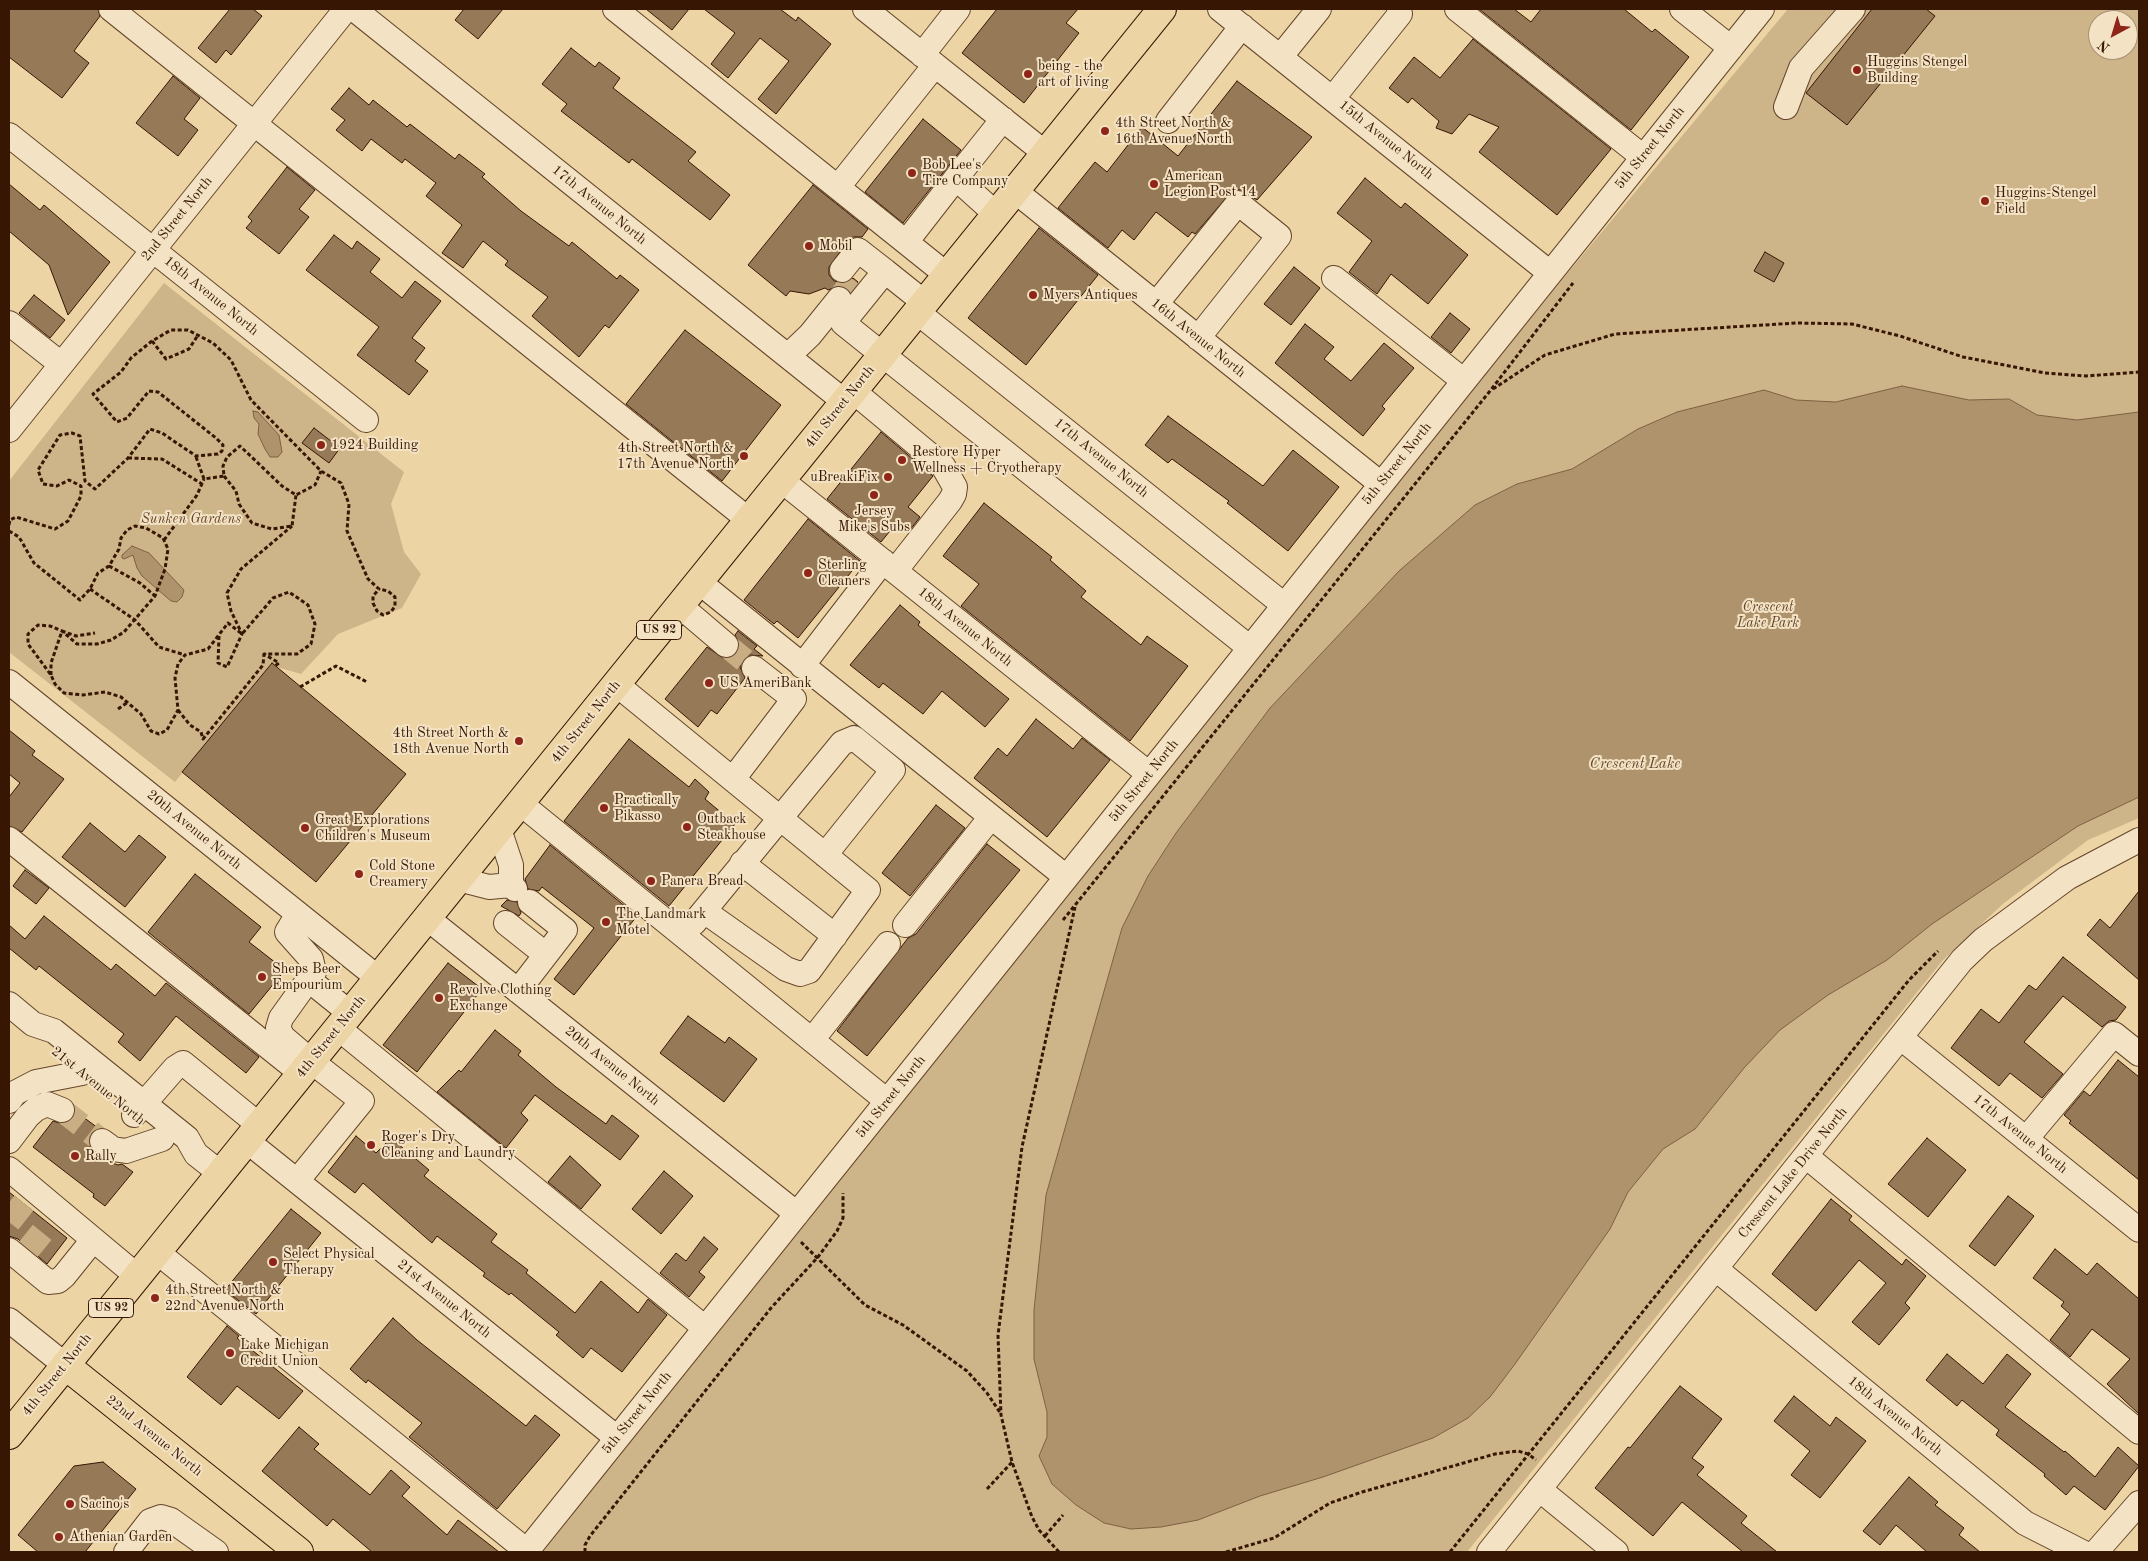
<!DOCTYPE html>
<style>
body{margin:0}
#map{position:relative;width:2148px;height:1561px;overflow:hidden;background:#edd4a4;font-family:"Old Standard TT",serif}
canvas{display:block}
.frame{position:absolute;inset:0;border:10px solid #371603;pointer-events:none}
.north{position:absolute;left:2088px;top:10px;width:50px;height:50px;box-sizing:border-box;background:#f3e3c4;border:1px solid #a89177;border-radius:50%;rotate:219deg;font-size:14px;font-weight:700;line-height:20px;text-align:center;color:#371603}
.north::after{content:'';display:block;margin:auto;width:18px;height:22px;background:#8f2418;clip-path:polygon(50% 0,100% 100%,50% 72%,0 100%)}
</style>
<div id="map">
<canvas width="2148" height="1561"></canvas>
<div class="frame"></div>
<div class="north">N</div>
</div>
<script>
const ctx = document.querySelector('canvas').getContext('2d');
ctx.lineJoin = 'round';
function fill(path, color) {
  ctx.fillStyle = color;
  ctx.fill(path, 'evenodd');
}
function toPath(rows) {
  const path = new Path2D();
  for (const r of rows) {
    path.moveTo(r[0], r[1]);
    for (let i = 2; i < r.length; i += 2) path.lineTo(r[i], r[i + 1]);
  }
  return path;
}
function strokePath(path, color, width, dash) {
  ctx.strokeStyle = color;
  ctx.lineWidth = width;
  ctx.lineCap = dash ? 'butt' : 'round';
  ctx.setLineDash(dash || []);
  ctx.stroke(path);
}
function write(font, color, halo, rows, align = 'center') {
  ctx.font = font + ' "Old Standard TT",serif';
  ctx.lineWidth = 4;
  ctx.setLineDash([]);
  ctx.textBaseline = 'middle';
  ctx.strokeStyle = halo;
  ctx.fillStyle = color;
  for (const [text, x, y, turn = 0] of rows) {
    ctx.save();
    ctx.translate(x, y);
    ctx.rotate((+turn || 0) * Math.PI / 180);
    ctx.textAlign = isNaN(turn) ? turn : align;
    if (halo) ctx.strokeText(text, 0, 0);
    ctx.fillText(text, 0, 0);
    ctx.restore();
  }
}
fill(toPath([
 [1788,9,2139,9,2139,818,2088,840,2004,903,1943,960,1467,1552,543,1552,793,1233,1152,786,1566,275],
 [2098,20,2128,20,2128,50,2098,50],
 [164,283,404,472,391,504,404,552,421,574,402,608,338,634,301,674,270,665,175,782,9,652,9,481]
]), '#ceb489');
const water = toPath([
 [1902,386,1969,400,2009,399,2037,415,2077,420,2139,412,2139,797,2078,826,1932,924,1887,960,1828,995,1780,1030,1744,1068,1695,1129,1663,1149,1628,1192,1610,1229,1515,1364,1490,1397,1468,1418,1433,1438,1323,1477,1260,1496,1198,1520,1161,1527,1131,1529,1104,1523,1076,1505,1052,1484,1039,1456,1047,1437,1047,1412,1034,1359,1034,1310,1046,1195,1122,928,1148,876,1176,833,1270,708,1399,571,1475,505,1517,484,1572,469,1638,429,1677,412,1764,390,1796,400,1836,402,1902,386],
 [253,411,258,412,279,435,282,452,278,457,270,457,265,449,258,434,259,424,254,418,253,411],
 [132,546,149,553,184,590,182,597,177,602,171,601,142,576,137,568,133,555,124,559,122,558,122,555,132,546]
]);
fill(water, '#af936d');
strokePath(water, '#7f6143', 1);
const building = toPath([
 [9,9,98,9,100,16,74,51,89,63,62,98,9,57,9,9],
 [230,9,253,9,262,16,231,55,226,50,216,63,198,48,230,9],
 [464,9,503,9,478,39,455,20,464,9],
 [646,9,689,9,672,30,646,9],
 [704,9,780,9,796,21,798,17,831,44,776,114,758,99,789,61,760,38,728,78,711,64,735,33,704,9],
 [997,9,1078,9,1066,23,1079,33,1024,103,962,53,997,9],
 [1479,9,1514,9,1531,22,1541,9,1624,9,1652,32,1655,29,1689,57,1631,130,1479,9],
 [1872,9,1926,9,1935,16,1847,125,1806,93,1872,9],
 [1473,39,1611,149,1557,215,1479,152,1499,127,1469,114,1452,134,1436,128,1439,121,1412,98,1408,103,1389,88,1414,57,1440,78,1473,39],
 [571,48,595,67,599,62,620,78,613,88,696,152,688,161,730,195,710,220,632,159,629,163,561,111,567,104,542,84,571,48],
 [173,76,200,98,184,119,198,130,178,156,136,123,173,76],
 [1237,81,1312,137,1257,200,1241,190,1233,190,1195,234,1192,232,1188,237,1156,212,1134,240,1122,230,1108,248,1058,208,1095,162,1107,172,1142,127,1178,156,1237,81],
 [349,88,369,105,373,100,407,127,410,124,455,159,459,154,485,174,482,177,521,211,569,246,572,242,617,279,620,275,639,290,609,328,605,325,579,357,532,316,548,297,505,265,508,261,483,241,463,268,442,253,462,225,426,196,436,183,405,159,402,163,371,139,362,151,336,130,345,120,331,109,349,88],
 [923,119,961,150,903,223,865,192,923,119],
 [287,167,315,190,299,209,309,217,279,254,246,228,252,221,248,217,287,167],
 [1365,178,1401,208,1405,203,1468,255,1428,304,1391,274,1377,294,1349,272,1372,241,1337,213,1365,178],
 [9,184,40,210,44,205,110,262,68,315,49,265,9,231,9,184],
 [813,185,868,229,862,237,853,237,848,241,829,267,829,275,834,281,847,283,853,278,858,282,850,292,841,285,828,290,825,288,809,294,790,291,786,296,748,265,813,185],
 [1039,228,1098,275,1026,365,968,318,1039,228],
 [334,235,352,249,357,241,380,259,370,272,402,298,415,281,441,301,412,338,425,348,415,361,428,371,409,395,357,355,379,327,306,270,334,235],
 [1765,252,1784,263,1774,282,1754,271,1765,252],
 [1294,267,1320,288,1291,325,1264,304,1294,267],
 [34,295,65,320,50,338,19,313,34,295],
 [1450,313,1470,329,1451,353,1431,337,1450,313],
 [1305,324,1334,347,1324,359,1351,381,1384,343,1414,368,1382,406,1385,409,1363,436,1275,363,1305,324],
 [685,330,781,405,722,481,626,404,685,330],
 [1168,416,1263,486,1293,450,1339,487,1288,551,1227,503,1229,501,1172,459,1168,463,1145,445,1168,416],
 [314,428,340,448,329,463,302,443,314,428],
 [881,432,933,476,908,507,920,517,910,530,898,521,881,542,827,499,881,432],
 [984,503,1052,557,1050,560,1086,591,1081,597,1141,645,1147,636,1188,666,1130,741,961,606,979,584,943,556,984,503],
 [808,519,860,561,798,638,777,621,774,624,744,600,808,519],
 [900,605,920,622,918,625,1009,699,985,727,942,691,923,714,883,683,879,688,850,665,900,605],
 [738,631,757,646,754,649,763,656,749,655,743,659,740,667,745,678,717,714,711,710,698,727,665,699,707,647,723,658,730,658,736,654,740,647,735,635,738,631],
 [272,663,406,774,316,882,182,772,272,663],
 [1036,719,1073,749,1082,738,1110,760,1047,837,974,778,998,748,1007,756,1036,719],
 [9,730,35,751,32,755,64,779,22,832,9,826,9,797,20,783,9,774,9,730],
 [629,739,689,787,695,779,709,792,705,799,735,824,669,906,564,821,629,739],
 [936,805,965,828,910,896,882,873,936,805],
 [90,823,125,852,139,835,166,857,125,907,62,857,90,823],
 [987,844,1020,870,867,1056,837,1031,908,938,916,934,987,844],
 [550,845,637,916,574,995,554,979,594,928,542,887,539,891,528,889,525,879,550,845],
 [25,870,49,888,36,904,13,886,25,870],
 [195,874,261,927,249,942,285,970,249,1014,148,932,195,874],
 [2139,891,2139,980,2087,935,2100,919,2110,928,2139,891],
 [507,900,517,902,521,913,519,916,501,906,507,900],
 [44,916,111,970,116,964,155,996,166,983,259,1057,246,1073,176,1016,140,1061,118,1042,124,1034,39,966,36,970,9,948,9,925,25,939,44,916],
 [2063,957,2126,1007,2116,1020,2109,1021,2102,1027,2063,996,2024,1042,2063,1074,2042,1098,2010,1073,1999,1086,1951,1048,1981,1009,1999,1023,2029,985,2036,990,2063,957],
 [448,963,482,989,417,1072,383,1045,448,963],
 [688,1016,725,1043,729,1037,757,1059,724,1102,660,1053,688,1016],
 [495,1030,521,1051,518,1055,556,1087,606,1124,612,1115,639,1136,620,1160,535,1095,521,1113,528,1120,506,1148,437,1092,459,1070,461,1072,495,1030],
 [2118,1060,2139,1077,2139,1180,2069,1123,2071,1121,2064,1115,2084,1091,2090,1096,2118,1060],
 [75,1111,98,1128,91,1133,88,1139,89,1146,94,1152,105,1160,118,1165,122,1164,133,1172,105,1206,93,1197,94,1194,33,1147,53,1121,63,1124,70,1121,75,1111],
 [356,1136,376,1153,391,1138,429,1170,424,1176,497,1234,491,1242,528,1270,526,1273,575,1313,601,1281,638,1313,648,1299,667,1315,622,1372,591,1348,583,1358,556,1335,559,1332,511,1293,509,1295,483,1276,485,1273,437,1236,432,1243,363,1183,355,1193,328,1172,356,1136],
 [1927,1138,1966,1170,1928,1217,1888,1184,1927,1138],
 [570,1156,601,1185,581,1209,548,1182,570,1156],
 [664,1171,693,1196,661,1234,632,1209,664,1171],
 [9,1192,67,1238,47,1264,18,1239,9,1236,9,1192],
 [2008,1196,2034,1216,1995,1266,1969,1246,2008,1196],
 [1831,1199,1852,1216,1849,1220,1902,1265,1906,1259,1926,1276,1905,1303,1910,1308,1879,1345,1852,1322,1886,1283,1859,1260,1816,1311,1772,1274,1831,1199],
 [291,1209,321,1233,256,1314,225,1290,291,1209],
 [704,1237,718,1249,699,1272,705,1277,689,1297,660,1273,676,1253,686,1261,704,1237],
 [2055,1249,2087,1275,2097,1263,2139,1299,2139,1414,2107,1384,2130,1359,2092,1329,2070,1357,2050,1340,2070,1314,2061,1306,2064,1302,2033,1278,2055,1249],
 [393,1318,417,1340,526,1426,535,1415,560,1435,497,1509,409,1437,422,1423,368,1380,366,1383,350,1369,393,1318],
 [227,1326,239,1336,237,1338,303,1391,279,1419,237,1386,221,1405,187,1377,227,1326],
 [1947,1354,1983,1384,2007,1354,2031,1374,2005,1407,2064,1452,2065,1451,2095,1477,2118,1447,2139,1466,2105,1510,2074,1486,2066,1495,2044,1476,2045,1474,1996,1435,1999,1430,1962,1400,1957,1406,1926,1380,1947,1354],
 [1680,1386,1722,1419,1692,1458,1704,1467,1697,1475,1747,1516,1741,1523,1777,1552,1743,1552,1682,1502,1653,1536,1595,1488,1628,1447,1630,1448,1680,1386],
 [1794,1396,1830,1426,1836,1417,1866,1441,1820,1498,1791,1475,1810,1451,1774,1421,1794,1396],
 [299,1427,319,1444,314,1449,370,1495,391,1470,410,1487,402,1496,447,1535,458,1520,499,1552,372,1552,333,1519,327,1526,262,1471,299,1427],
 [103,1462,136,1489,85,1552,38,1552,18,1535,74,1466,103,1462],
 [1909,1477,1938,1502,1935,1505,1964,1528,1959,1535,1980,1552,1927,1552,1896,1525,1880,1545,1863,1531,1909,1477]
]);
fill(building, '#967957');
strokePath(building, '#371603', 1);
strokePath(toPath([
 [839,299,854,279],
 [726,645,754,668],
 [62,1110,102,1141],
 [9,1222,24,1203],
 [27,1251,49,1224]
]), '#c9ae84', 24, [24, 12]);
const minor = toPath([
 [111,9,749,520],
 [354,9,845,402],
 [615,9,947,275],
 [865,9,1045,153],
 [1220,9,1550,273],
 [1457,9,1643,157],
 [1682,9,1731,48],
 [922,55,958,9],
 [1281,56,1319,9],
 [1333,98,1400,14,1399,9],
 [1786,107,1801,68,1853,9],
 [1168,121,1242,26],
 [9,135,366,420],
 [956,178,1003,119],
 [838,187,935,65],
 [1015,191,1381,484],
 [907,241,956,178,996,214],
 [842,270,858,250,885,271],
 [1334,278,1464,381],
 [925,303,885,271,843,323,1250,648],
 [1156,304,1238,203,1279,236,1198,338],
 [917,312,1284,605],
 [9,323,61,364],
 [788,356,810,335,839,299],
 [853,391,943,466,955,487,954,494,950,501,895,571],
 [9,430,346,9],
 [781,480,1149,774],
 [699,582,1066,877],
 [679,605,726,645],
 [802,666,883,561],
 [9,682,378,978],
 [616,684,868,890,809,971,800,974,786,969,704,911],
 [733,779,794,699,754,668],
 [520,803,887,1101],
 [499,829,511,865,511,885,515,889],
 [9,839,301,1073],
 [742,863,835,936],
 [458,879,489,887,511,885],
 [427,918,797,1214],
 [506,923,545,954],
 [694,923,842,743,854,738,893,770,825,855],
 [905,925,991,817],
 [309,980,350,1013],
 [518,991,565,930,530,902],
 [9,1004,33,1024,54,1031,187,1138,196,1154,220,1173],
 [338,1028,705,1328],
 [1901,1038,2139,1230],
 [812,1040,888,944],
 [9,1101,15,1093,36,1082,82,1073],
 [134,1115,175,1068,183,1063,259,1125],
 [2026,1139,2114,1034,2139,1054],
 [9,1141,28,1116,36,1109,47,1104,62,1110],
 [102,1141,113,1149,126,1151,162,1139],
 [247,1141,617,1438],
 [1806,1156,2139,1432],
 [9,1169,137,1276],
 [297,1181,362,1101,311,1061,283,1037,278,1028,281,1018,314,972,311,959,287,932,298,914],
 [9,1250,48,1282,58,1281,64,1276,93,1240],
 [157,1252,527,1551],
 [1716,1269,2025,1523,2082,1552],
 [9,1320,65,1365],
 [1539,1489,1616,1552],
 [126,1552,150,1521,161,1517,171,1520,216,1552],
 [526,1552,1762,9],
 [1489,1552,1962,960,1983,940,2067,878,2139,840],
 [2096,1552,2139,1503]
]);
const major = toPath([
 [65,1365,299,1552],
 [9,1435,1162,9]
]);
strokePath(minor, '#64462b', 26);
strokePath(major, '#371603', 30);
strokePath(toPath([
 [152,341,166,359,189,349,198,335],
 [1493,389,1545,355,1615,334,1797,323,1852,324,1900,336,1963,357,2045,373,2086,376,2139,372],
 [196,457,204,479,224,476,223,466,227,457,240,446,282,486,296,495,315,485,321,471],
 [128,458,162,459,202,484],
 [224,476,236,491,239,504,252,523,272,529,292,526,296,495],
 [9,525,10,520,16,517,55,529,68,521,81,496,81,486,69,480,57,486,43,484,38,470,60,435,72,433,80,436,85,481,95,489,128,458,150,429,162,433,196,456,218,454,222,451,223,445,216,438,158,392,149,391,127,418,117,422,93,394,121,372,131,358,152,341,171,330,188,330,213,343,231,360,251,400,321,471,341,483,349,504,347,531,368,579,379,589,373,596,373,603,377,611,383,615,391,612,395,606,395,597,388,591,379,589],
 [9,531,19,537,34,563,80,600,90,589,98,573,109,566,119,549,121,538,127,530,135,526,146,528,163,538,168,549,165,569,155,596,124,632,111,640,97,644,77,644,62,631,50,626,38,625,28,634,28,644,51,675,55,684,64,693,83,695,105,692,121,697,141,714,151,731,159,734,167,730,178,710,175,678,178,664,185,655,208,649,228,623,242,634,273,598,289,592,308,605,315,624,311,644,297,654,264,654,279,663,275,666],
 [164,540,197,495,204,479],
 [109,566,140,583,155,596],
 [90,589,135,620,159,647,185,655],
 [219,636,218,663,227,667,242,634,231,611,227,593,241,569,292,526],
 [51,675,51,663,62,631,76,636,95,633],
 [300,687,336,666,367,682],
 [118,709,128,702],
 [178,710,190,725,201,732,203,739,263,665,264,654],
 [1063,920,1490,391,1573,283],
 [801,1242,865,1305,903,1325,967,1371,987,1393,1001,1414],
 [987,1489,1012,1462],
 [1045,1536,1063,1515],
 [585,1552,585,1545,590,1536,771,1308,818,1257,837,1231,843,1218,843,1193],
 [1059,1552,1039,1530,1032,1517,1012,1462,1001,1415,998,1335,1022,1147,1075,907],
 [1226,1552,1274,1538,1330,1503,1362,1492,1495,1454,1518,1451,1528,1454,1536,1460],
 [1450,1552,1909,980,1938,951]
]), '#371603', 3, [4, 2.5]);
strokePath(minor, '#f3e3c4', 24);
strokePath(major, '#edd4a4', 28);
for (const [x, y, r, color] of [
 [1857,70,5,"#8f2418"],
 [1028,74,5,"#8f2418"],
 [1105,131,5,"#8f2418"],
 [912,173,5,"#8f2418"],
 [1154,184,5,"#8f2418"],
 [1985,201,5,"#8f2418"],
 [809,246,5,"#8f2418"],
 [1033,295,5,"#8f2418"],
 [321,445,5,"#8f2418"],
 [744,456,5,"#8f2418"],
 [902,460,5,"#8f2418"],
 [888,477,5,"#8f2418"],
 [874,495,5,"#8f2418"],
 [808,573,5,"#8f2418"],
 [709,683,5,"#8f2418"],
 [519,741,5,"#8f2418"],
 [604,808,5,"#8f2418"],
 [687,827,5,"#8f2418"],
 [305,828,5,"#8f2418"],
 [359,874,5,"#8f2418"],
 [651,881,5,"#8f2418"],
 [606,922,5,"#8f2418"],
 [262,977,5,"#8f2418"],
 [439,998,5,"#8f2418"],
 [371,1145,5,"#8f2418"],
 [75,1156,5,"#8f2418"],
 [273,1262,5,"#8f2418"],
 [155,1298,5,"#8f2418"],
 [230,1353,5,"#8f2418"],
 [70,1504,5,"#8f2418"],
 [59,1537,5,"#8f2418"]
]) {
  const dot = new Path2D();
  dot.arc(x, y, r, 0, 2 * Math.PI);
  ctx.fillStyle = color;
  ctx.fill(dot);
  strokePath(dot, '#f3e3c4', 2);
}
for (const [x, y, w] of [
 [659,630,45],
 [111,1308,45]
]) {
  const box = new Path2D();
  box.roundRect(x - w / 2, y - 9.5, w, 19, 4);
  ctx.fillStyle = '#f3e3c4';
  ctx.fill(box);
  strokePath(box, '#371603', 1);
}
write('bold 12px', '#371603', null, [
 ["US 92",659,630],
 ["US 92",111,1308]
]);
write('14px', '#371603', '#f3e3c4', [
 ["Huggins Stengel",1867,62],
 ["Building",1867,78],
 ["being - the",1038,66],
 ["art of living",1038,82],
 ["4th Street North &",1115,123],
 ["16th Avenue North",1115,139],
 ["Bob Lee's",922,165],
 ["Tire Company",922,181],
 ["American",1164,176],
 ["Legion Post 14",1164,192],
 ["Huggins-Stengel",1995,193],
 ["Field",1995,209],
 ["Mobil",819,246],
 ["Myers Antiques",1043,295],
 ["1924 Building",331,445],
 ["4th Street North &",734,448,"right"],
 ["17th Avenue North",734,464,"right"],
 ["Restore Hyper",912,452],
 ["Wellness + Cryotherapy",912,468],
 ["uBreakiFix",878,477,"right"],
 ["Jersey",874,511,"center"],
 ["Mike's Subs",874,527,"center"],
 ["Sterling",818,565],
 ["Cleaners",818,581],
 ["US AmeriBank",719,683],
 ["4th Street North &",509,733,"right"],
 ["18th Avenue North",509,749,"right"],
 ["Practically",614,800],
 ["Pikasso",614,816],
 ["Outback",697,819],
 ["Steakhouse",697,835],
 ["Great Explorations",315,820],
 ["Children's Museum",315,836],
 ["Cold Stone",369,866],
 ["Creamery",369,882],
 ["Panera Bread",661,881],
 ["The Landmark",616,914],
 ["Motel",616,930],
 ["Sheps Beer",272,969],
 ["Empourium",272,985],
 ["Revolve Clothing",449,990],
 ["Exchange",449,1006],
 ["Roger's Dry",381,1137],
 ["Cleaning and Laundry",381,1153],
 ["Rally",85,1156],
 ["Select Physical",283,1254],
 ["Therapy",283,1270],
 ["4th Street North &",165,1290],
 ["22nd Avenue North",165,1306],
 ["Lake Michigan",240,1345],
 ["Credit Union",240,1361],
 ["Sacino's",80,1504],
 ["Athenian Garden",69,1537]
], 'left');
write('14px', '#371603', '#f3e3c4', [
 ["15th Avenue North",1386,140,39],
 ["5th Street North",1650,148,-51],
 ["17th Avenue North",599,205,39],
 ["2nd Street North",177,219,-51],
 ["18th Avenue North",211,296,39],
 ["16th Avenue North",1198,338,39],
 ["4th Street North",840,407,-51],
 ["17th Avenue North",1101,458,39],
 ["5th Street North",1397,464,-51],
 ["18th Avenue North",965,627,39],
 ["4th Street North",586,722,-51],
 ["5th Street North",1144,781,-51],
 ["20th Avenue North",194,830,39],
 ["4th Street North",331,1037,-51],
 ["20th Avenue North",612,1066,39],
 ["21st Avenue North",98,1086,39],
 ["5th Street North",891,1097,-51],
 ["17th Avenue North",2020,1134,39],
 ["Crescent Lake Drive North",1793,1173,-51],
 ["21st Avenue North",444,1299,39],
 ["4th Street North",57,1375,-51],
 ["5th Street North",637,1413,-51],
 ["18th Avenue North",1895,1416,39],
 ["22nd Avenue North",154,1436,39]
]);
write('italic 14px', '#64452b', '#f3e3c4', [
 ["Sunken Gardens",191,519],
 ["Crescent",1768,607],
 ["Lake Park",1768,623]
]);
write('italic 15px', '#67482d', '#f3e3c4', [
 ["Crescent Lake",1635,764]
]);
</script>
